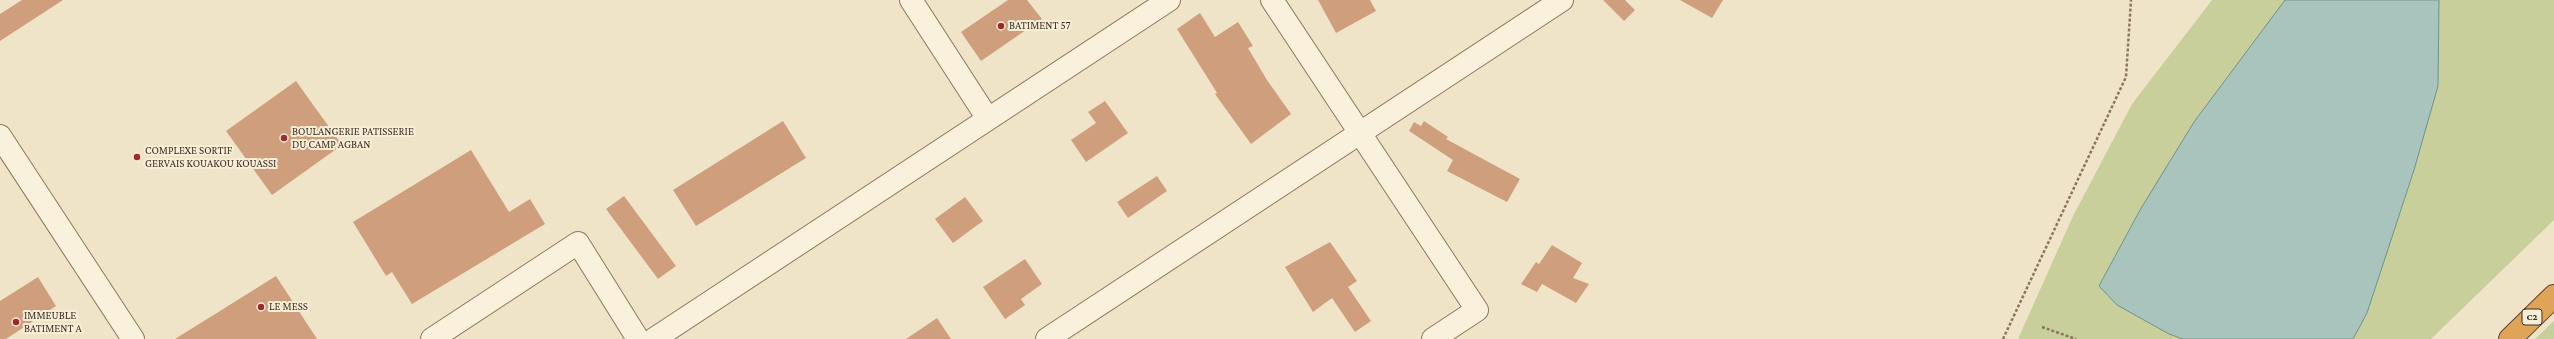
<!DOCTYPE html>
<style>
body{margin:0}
canvas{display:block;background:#f0e4c8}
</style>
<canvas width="2554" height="339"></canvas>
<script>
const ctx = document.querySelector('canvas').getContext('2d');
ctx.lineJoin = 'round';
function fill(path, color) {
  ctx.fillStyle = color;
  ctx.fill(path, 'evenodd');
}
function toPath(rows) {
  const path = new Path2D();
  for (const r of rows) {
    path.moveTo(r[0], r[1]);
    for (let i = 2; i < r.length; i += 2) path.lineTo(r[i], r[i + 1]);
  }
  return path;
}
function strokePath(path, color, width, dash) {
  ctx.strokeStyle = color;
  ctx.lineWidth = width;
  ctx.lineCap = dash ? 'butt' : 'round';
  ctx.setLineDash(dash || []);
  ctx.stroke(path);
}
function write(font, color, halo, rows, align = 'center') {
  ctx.font = font + ' "Crimson Pro",serif';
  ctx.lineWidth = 4;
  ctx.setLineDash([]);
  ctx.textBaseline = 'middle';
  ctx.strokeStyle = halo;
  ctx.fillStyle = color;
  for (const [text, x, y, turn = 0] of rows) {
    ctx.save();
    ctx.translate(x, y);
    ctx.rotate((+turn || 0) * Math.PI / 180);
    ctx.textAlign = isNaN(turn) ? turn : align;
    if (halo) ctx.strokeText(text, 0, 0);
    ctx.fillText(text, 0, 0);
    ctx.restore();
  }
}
fill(toPath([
 [2212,0,2554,0,2554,220,2431,339,2018,339,2073,216,2132,104],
 [2554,321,2554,339,2535,339]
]), '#c9cf9b');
const water = toPath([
 [2285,0,2439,0,2438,86,2414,170,2367,313,2353,339,2183,339,2169,334,2117,305,2099,286,2140,210,2194,122,2285,0]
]);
fill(water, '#a9c4bc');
strokePath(water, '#6f938a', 1);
fill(toPath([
 [22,0,63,0,0,41,0,14],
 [1008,0,1027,0,1042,19,981,61,961,32],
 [1318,0,1370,0,1376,11,1336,33],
 [1603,0,1625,0,1635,10,1624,21],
 [1680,0,1723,0,1712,18],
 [1200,13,1215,37,1238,22,1253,46,1248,48,1267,80,1291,114,1251,144,1215,94,1217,93,1177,29],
 [296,81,342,145,272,195,226,131],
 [1105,101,1128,133,1086,162,1071,140,1096,123,1088,112],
 [783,121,806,158,696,226,673,190],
 [1424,121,1448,137,1446,139,1520,179,1507,202,1447,171,1453,160,1409,131,1414,122,1421,126],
 [471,150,509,212,530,199,545,224,412,304,392,272,386,276,353,222],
 [1157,176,1167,191,1128,218,1117,202],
 [624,196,676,266,658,279,606,209],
 [965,197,983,221,953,243,935,219],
 [1330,242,1357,281,1348,287,1371,321,1355,332,1332,298,1313,312,1285,267],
 [1552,245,1582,263,1573,278,1589,284,1576,303,1542,284,1537,292,1521,284,1536,262,1539,264],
 [1025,259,1042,284,1021,299,1025,305,1005,319,983,287],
 [276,276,317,339,175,339],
 [38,277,56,306,6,339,0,339,0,301],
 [937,318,951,339,906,339]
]), '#cf9f7d');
const minor = toPath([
 [911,0,988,119],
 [1272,0,1477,310,1433,339],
 [0,136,133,339],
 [432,339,578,243,638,339],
 [654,339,1169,0],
 [1047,339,1562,0]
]);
const highway = toPath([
 [2510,339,2554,296]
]);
strokePath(minor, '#8d765c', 24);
strokePath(highway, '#5b4430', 24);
strokePath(toPath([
 [2042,327,2076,339],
 [2003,339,2126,77,2131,0]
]), '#8d765c', 2.5, [3, 2]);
strokePath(minor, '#faf1dc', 22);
strokePath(highway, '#e0a458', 22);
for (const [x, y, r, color] of [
 [1001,26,4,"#9e2a2b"],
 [284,138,4,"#9e2a2b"],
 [137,157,4,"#9e2a2b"],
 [261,307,4,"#9e2a2b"],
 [16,322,4,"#9e2a2b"]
]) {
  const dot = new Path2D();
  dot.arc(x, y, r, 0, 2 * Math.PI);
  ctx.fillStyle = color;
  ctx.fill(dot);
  strokePath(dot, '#f7eed8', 1.5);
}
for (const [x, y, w] of [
 [2532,317,20]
]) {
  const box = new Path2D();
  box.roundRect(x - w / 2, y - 8, w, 16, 3);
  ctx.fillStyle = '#f7eed8';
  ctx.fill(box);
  strokePath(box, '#3d2e20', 1);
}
write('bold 10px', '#3d2e20', null, [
 ["C2",2532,317]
]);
write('11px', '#3d2e20', '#f7eed8', [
 ["BATIMENT 57",1009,26],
 ["BOULANGERIE PATISSERIE",292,132],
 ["DU CAMP AGBAN",292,145],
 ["COMPLEXE SORTIF",145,151],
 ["GERVAIS KOUAKOU KOUASSI",145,164],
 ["LE MESS",269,307],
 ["IMMEUBLE",24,316],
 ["BATIMENT A",24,329]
], 'left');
</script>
